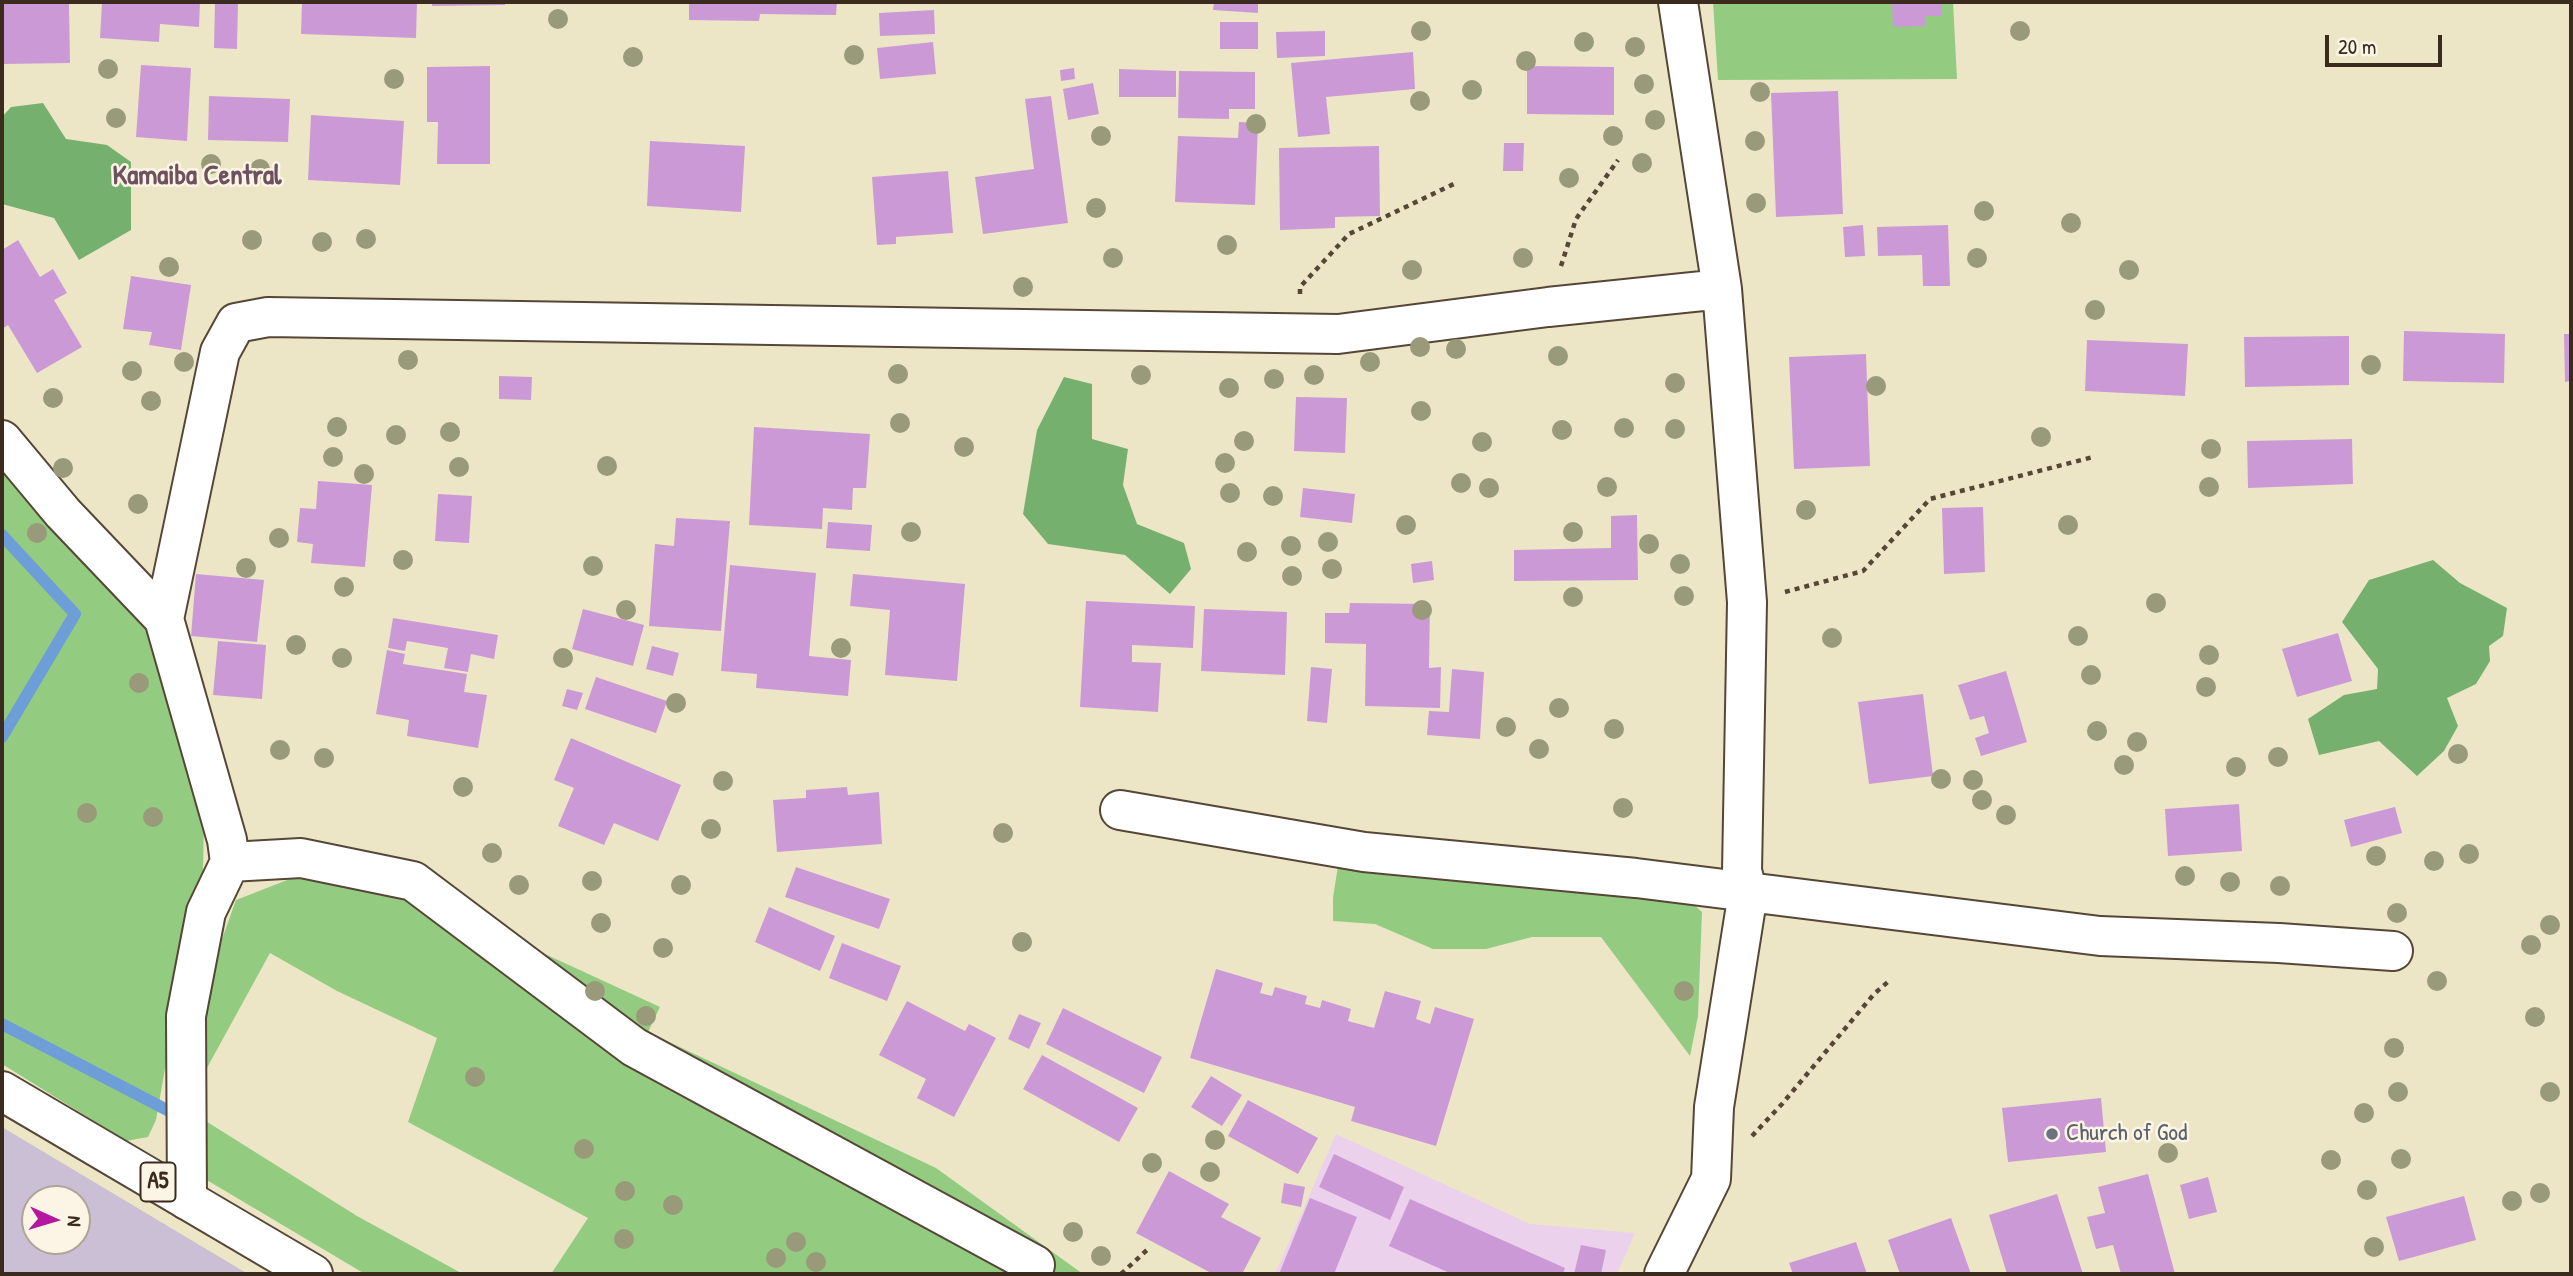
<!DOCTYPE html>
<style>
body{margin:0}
#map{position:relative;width:2573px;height:1276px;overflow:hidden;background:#ede6c6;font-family:"Patrick Hand",sans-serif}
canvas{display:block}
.frame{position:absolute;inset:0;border:4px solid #3b2a1e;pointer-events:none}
.north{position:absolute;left:21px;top:1185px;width:70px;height:70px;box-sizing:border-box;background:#fcf5e5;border:2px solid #afa495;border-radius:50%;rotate:94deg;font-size:19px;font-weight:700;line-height:28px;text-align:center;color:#3b2a1e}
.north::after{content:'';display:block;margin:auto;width:24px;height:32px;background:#b5179e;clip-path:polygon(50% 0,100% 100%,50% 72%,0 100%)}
.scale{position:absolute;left:2325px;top:35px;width:117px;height:32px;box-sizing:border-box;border:4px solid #3b2a1e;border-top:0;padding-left:9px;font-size:21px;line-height:24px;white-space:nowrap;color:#3b2a1e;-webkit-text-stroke:5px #fcf5e5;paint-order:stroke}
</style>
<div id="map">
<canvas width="2573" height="1276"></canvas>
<div class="frame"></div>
<div class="north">N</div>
<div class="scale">20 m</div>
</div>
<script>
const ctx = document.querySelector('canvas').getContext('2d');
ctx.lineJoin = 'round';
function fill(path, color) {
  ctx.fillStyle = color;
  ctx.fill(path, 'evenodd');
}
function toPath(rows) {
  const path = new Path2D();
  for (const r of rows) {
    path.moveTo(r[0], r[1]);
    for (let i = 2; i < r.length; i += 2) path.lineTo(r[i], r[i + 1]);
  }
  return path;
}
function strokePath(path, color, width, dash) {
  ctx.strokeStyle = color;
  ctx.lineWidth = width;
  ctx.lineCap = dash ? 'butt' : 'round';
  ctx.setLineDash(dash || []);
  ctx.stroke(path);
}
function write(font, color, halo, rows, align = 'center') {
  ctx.font = font + ' "Patrick Hand",sans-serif';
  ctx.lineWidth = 5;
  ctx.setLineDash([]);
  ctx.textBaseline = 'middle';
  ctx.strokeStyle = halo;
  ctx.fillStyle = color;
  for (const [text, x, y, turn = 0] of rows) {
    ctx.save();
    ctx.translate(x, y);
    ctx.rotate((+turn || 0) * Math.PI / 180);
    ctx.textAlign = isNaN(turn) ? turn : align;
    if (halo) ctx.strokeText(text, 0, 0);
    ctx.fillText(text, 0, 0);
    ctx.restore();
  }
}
fill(toPath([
 [1336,1134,1530,1224,1635,1233,1617,1274,1275,1274]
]), '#ebd1eb');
fill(toPath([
 [2,1127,248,1274,2,1274],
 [35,1199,77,1199,77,1241,35,1241]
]), '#cbbfd5');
fill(toPath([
 [1713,2,1953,2,1957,79,1718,80],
 [2,457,150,630,204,821,203,872,182,972,156,1120,148,1137,126,1141,2,1064],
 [1339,859,1670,883,1702,912,1698,1016,1690,1056,1601,937,1532,937,1486,949,1433,949,1375,924,1333,921,1333,898],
 [295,877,417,895,660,1007,648,1032,936,1168,1083,1274,551,1274,588,1218,408,1122,437,1038,337,991,270,953,185,1108,357,1216,463,1274,365,1274,200,1176,185,1108,222,939,236,900]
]), '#93cc80');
fill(toPath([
 [43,103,66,139,107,145,131,162,131,230,79,260,54,218,2,204,2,117,11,107],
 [1064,377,1092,384,1092,439,1128,449,1123,485,1137,524,1184,543,1191,569,1170,594,1125,555,1048,544,1023,514,1037,430],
 [2433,560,2460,583,2507,608,2503,636,2489,646,2490,661,2476,684,2447,698,2458,726,2444,751,2417,776,2379,741,2319,755,2308,719,2344,695,2377,689,2378,669,2342,622,2369,580]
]), '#76b06e');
strokePath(toPath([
 [2,535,75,614,2,737],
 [2,1024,169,1111]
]), '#6d9ed7', 12);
fill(toPath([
 [2,2,69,4,70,63,2,64],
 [102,2,200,2,199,27,160,24,159,42,100,38],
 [215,2,238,2,237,49,214,48],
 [302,2,417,2,416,38,301,34],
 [432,2,505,2,505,5,432,6],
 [689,2,837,2,836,15,760,14,759,21,689,20],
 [1214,2,1258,2,1258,13,1213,10],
 [1892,2,1942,2,1942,16,1925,16,1926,26,1893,27],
 [934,10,935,34,880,36,879,13],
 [1220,22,1258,22,1258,49,1220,49],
 [1325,31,1325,56,1277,58,1276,32],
 [933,42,936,74,880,79,877,48],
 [1413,52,1415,89,1326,97,1330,134,1298,137,1291,63],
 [141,65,191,68,187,141,136,137],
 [490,66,490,164,437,164,438,122,427,122,427,67],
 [1527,66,1614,67,1614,115,1527,114],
 [1074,68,1075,79,1061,81,1060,70],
 [1119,69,1176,71,1176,97,1119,97],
 [1179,71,1255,72,1255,109,1229,109,1229,119,1178,118],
 [1093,83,1099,114,1068,120,1063,89],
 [1838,91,1843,214,1776,217,1771,93],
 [209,96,290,99,288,142,208,140],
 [1051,96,1068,223,983,234,975,177,1034,169,1025,99],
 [311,115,404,121,400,185,308,180],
 [1239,122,1258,123,1255,205,1175,202,1178,136,1238,138],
 [650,141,745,146,741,212,647,206],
 [1504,143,1524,143,1523,171,1503,171],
 [1379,146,1380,216,1335,217,1335,228,1280,230,1279,148],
 [948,171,953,233,896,237,896,244,877,245,872,177],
 [1863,225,1865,256,1845,257,1843,227],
 [1948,225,1950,286,1923,286,1922,255,1878,256,1877,227],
 [18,240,40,277,53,269,67,293,54,300,82,347,37,373,8,325,2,329,2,250],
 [131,276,191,285,181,350,149,345,152,332,123,329],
 [2404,331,2505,334,2504,383,2403,381],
 [2564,334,2571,334,2571,381,2565,382],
 [2349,336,2349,385,2245,387,2244,337],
 [2087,340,2188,344,2185,396,2085,391],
 [1866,354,1870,466,1794,469,1789,357],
 [499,376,532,377,531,400,499,399],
 [1296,397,1347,398,1345,453,1294,451],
 [754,427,870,434,866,488,853,488,852,510,823,508,822,529,749,525],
 [2352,439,2353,484,2248,488,2247,441],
 [318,481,372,485,365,567,311,563,313,544,297,542,300,508,316,509],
 [1303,488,1355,494,1352,523,1300,517],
 [438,494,472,496,469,543,435,541],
 [1983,507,1985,572,1944,574,1942,508],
 [1637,515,1638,580,1514,581,1514,550,1611,548,1611,516],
 [676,518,730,521,721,631,649,626,655,544,674,546],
 [828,522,872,525,870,551,826,548],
 [1432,561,1434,580,1413,583,1411,564],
 [730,565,816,573,809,656,851,660,848,696,756,688,757,674,721,671],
 [196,574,264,580,257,642,191,636],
 [853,574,965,584,957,681,885,675,890,610,850,606],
 [1086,601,1195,606,1193,648,1132,645,1132,662,1161,663,1158,712,1080,707],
 [1350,603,1430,604,1429,668,1441,667,1440,708,1365,706,1366,644,1325,643,1325,613,1349,613],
 [583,609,644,625,633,666,572,649],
 [1204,609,1287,612,1285,675,1201,671],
 [393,618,498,635,494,659,471,654,468,672,444,668,448,648,407,641,405,651,388,648],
 [2338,633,2352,681,2297,697,2282,649],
 [218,641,266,645,262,699,213,695],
 [652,646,679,653,673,676,646,669],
 [387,650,405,654,403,664,467,674,464,692,487,695,478,748,407,736,409,720,376,714],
 [1311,667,1332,669,1327,723,1307,721],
 [1452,669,1484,672,1480,739,1427,735,1429,711,1449,712],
 [2006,671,2027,742,1981,756,1975,738,1989,733,1984,716,1970,720,1958,685],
 [596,677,667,701,656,733,585,709],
 [567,689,583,693,577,710,562,706],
 [1923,694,1933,776,1869,784,1858,702],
 [571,738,681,785,658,841,614,823,604,845,558,826,574,788,554,780],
 [847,787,848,795,879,792,882,844,777,852,773,800,806,798,806,790],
 [2239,804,2242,851,2168,856,2165,809],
 [2395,807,2402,833,2351,847,2344,820],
 [796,867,890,899,879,929,785,897],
 [769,907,835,936,820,971,755,942],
 [842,943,901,966,887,1001,829,978],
 [1216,969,1263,983,1260,993,1272,996,1275,987,1307,996,1305,1004,1320,1008,1322,1000,1351,1009,1348,1021,1374,1028,1385,991,1421,1001,1416,1019,1430,1024,1435,1007,1474,1019,1436,1146,1351,1121,1355,1107,1190,1058],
 [907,1001,965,1031,969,1024,996,1038,954,1117,917,1098,926,1079,879,1055],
 [1063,1008,1162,1057,1144,1093,1046,1044],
 [1019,1014,1041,1023,1029,1049,1008,1039],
 [1042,1055,1138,1108,1119,1142,1023,1089],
 [1211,1076,1242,1095,1222,1126,1191,1107],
 [2101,1098,2106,1152,2008,1162,2002,1108],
 [1248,1100,1318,1138,1298,1174,1228,1136],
 [1334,1154,1404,1187,1390,1220,1319,1187],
 [1169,1171,1229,1204,1221,1217,1261,1238,1242,1274,1213,1274,1136,1233],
 [2148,1174,2175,1274,2121,1274,2113,1245,2096,1249,2087,1217,2105,1213,2098,1187],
 [2208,1177,2217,1212,2189,1219,2180,1185],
 [1284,1183,1305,1187,1301,1207,1281,1203],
 [2057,1194,2083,1274,2007,1274,1989,1215],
 [2464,1196,2476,1240,2399,1261,2386,1217],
 [1310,1198,1357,1217,1334,1274,1279,1274],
 [1410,1199,1565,1268,1563,1274,1452,1274,1389,1246],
 [1951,1218,1971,1274,1900,1274,1888,1240],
 [1856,1242,1867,1274,1793,1274,1789,1263],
 [1581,1245,1606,1250,1601,1274,1574,1274]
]), '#cb9ad6');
const street = toPath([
 [2,440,63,513,164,619],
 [1120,810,1364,852,1636,878,2100,936,2279,943,2393,951],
 [230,862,227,840,164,619,220,352,236,323,268,317,1338,334,1548,307,1722,289],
 [187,1200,186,1016,206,912,230,862,301,858,413,881,634,1047,1035,1265],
 [1664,1274,1711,1179,1714,1107,1748,893,1742,871,1747,602,1722,289,1678,2]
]);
const highway = toPath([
 [2,1091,313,1274]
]);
strokePath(street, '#564637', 42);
strokePath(highway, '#564637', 42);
strokePath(toPath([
 [1561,266,1576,219,1618,160],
 [1300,294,1300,287,1349,234,1458,182],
 [1785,592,1863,571,1930,499,2093,457],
 [1752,1136,1782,1104,1874,994,1890,980],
 [1121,1274,1147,1250]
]), '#564637', 4.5, [5, 5]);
strokePath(street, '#fff', 38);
strokePath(highway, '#fff', 38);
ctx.fillStyle = '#999a7a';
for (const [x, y] of [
 [558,19],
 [1421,31],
 [2020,31],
 [1584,42],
 [1635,47],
 [854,55],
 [633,57],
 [1526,61],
 [108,69],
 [394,79],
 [1644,84],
 [1472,90],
 [1760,92],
 [1420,101],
 [116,118],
 [1655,120],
 [1256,124],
 [1101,136],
 [1613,136],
 [1755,141],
 [1642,163],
 [211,164],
 [260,169],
 [1569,178],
 [1756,203],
 [1096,208],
 [1984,211],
 [2071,223],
 [366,239],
 [252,240],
 [322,242],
 [1227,245],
 [1113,258],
 [1523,258],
 [1977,258],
 [169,267],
 [1412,270],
 [2129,270],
 [1023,287],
 [2095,310],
 [1420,347],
 [1456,349],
 [1558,356],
 [408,360],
 [184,362],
 [1370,362],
 [2371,365],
 [132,371],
 [898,374],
 [1141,375],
 [1314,375],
 [1274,379],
 [1675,383],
 [1876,386],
 [1229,388],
 [53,398],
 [151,401],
 [1421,411],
 [900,423],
 [337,427],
 [1624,428],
 [1675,429],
 [1562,430],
 [450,432],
 [396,435],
 [2041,437],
 [1244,441],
 [1482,442],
 [964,447],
 [2211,449],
 [333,457],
 [1225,463],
 [607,466],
 [459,467],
 [63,468],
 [364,474],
 [1461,483],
 [1607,487],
 [2209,487],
 [1489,488],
 [1230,493],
 [1273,496],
 [138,504],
 [1806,510],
 [1406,525],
 [2068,525],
 [911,532],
 [1573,532],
 [37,533],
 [279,538],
 [1328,542],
 [1649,544],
 [1291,546],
 [1247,552],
 [403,560],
 [1680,564],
 [593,566],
 [246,568],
 [1332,569],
 [1292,576],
 [344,587],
 [1684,596],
 [1573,597],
 [2156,603],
 [626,610],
 [1422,610],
 [2078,636],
 [1832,638],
 [296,645],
 [841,648],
 [2209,655],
 [342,658],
 [563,658],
 [2091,675],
 [139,683],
 [2206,687],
 [676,703],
 [1559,708],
 [1506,727],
 [1614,729],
 [2097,731],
 [2137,742],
 [1539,749],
 [280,750],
 [2458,754],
 [2278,757],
 [324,758],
 [2124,765],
 [2236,767],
 [1941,779],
 [1973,780],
 [723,781],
 [463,787],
 [1982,800],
 [1623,808],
 [87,813],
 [2006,815],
 [153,817],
 [711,829],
 [1003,833],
 [492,853],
 [2469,854],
 [2376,856],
 [2434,861],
 [2185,876],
 [592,881],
 [2230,882],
 [519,885],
 [681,885],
 [2280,886],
 [2397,913],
 [601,923],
 [2550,925],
 [1022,942],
 [2531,945],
 [663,948],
 [2437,981],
 [595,991],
 [1684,991],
 [646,1016],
 [2535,1017],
 [2394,1048],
 [475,1077],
 [2398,1092],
 [2550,1092],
 [2364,1113],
 [1215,1140],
 [584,1149],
 [2168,1153],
 [2401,1159],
 [2331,1160],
 [1152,1163],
 [1210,1172],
 [2367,1190],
 [625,1191],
 [2540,1193],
 [2512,1201],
 [673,1205],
 [1073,1232],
 [624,1239],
 [796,1242],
 [2374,1247],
 [1101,1256],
 [776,1258],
 [816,1262]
]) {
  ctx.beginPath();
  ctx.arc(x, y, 10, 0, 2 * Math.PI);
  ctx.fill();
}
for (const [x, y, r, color] of [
 [2052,1134,7,"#6b7280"]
]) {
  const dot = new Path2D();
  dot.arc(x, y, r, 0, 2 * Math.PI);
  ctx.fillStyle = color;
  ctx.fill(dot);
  strokePath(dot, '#fcf5e5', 2.5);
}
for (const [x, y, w] of [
 [158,1182,35]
]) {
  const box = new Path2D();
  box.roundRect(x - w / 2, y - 19.5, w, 39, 5);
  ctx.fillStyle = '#fcf5e5';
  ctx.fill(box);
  strokePath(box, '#3b2a1e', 2);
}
write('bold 23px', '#3b2a1e', null, [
 ["A5",158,1182]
]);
write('24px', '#5b616d', '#fcf5e5', [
 ["Church of God",2066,1134]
], 'left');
write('bold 28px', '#6d515e', '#fcf5e5', [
 ["Kamaiba Central",197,177]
]);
</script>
